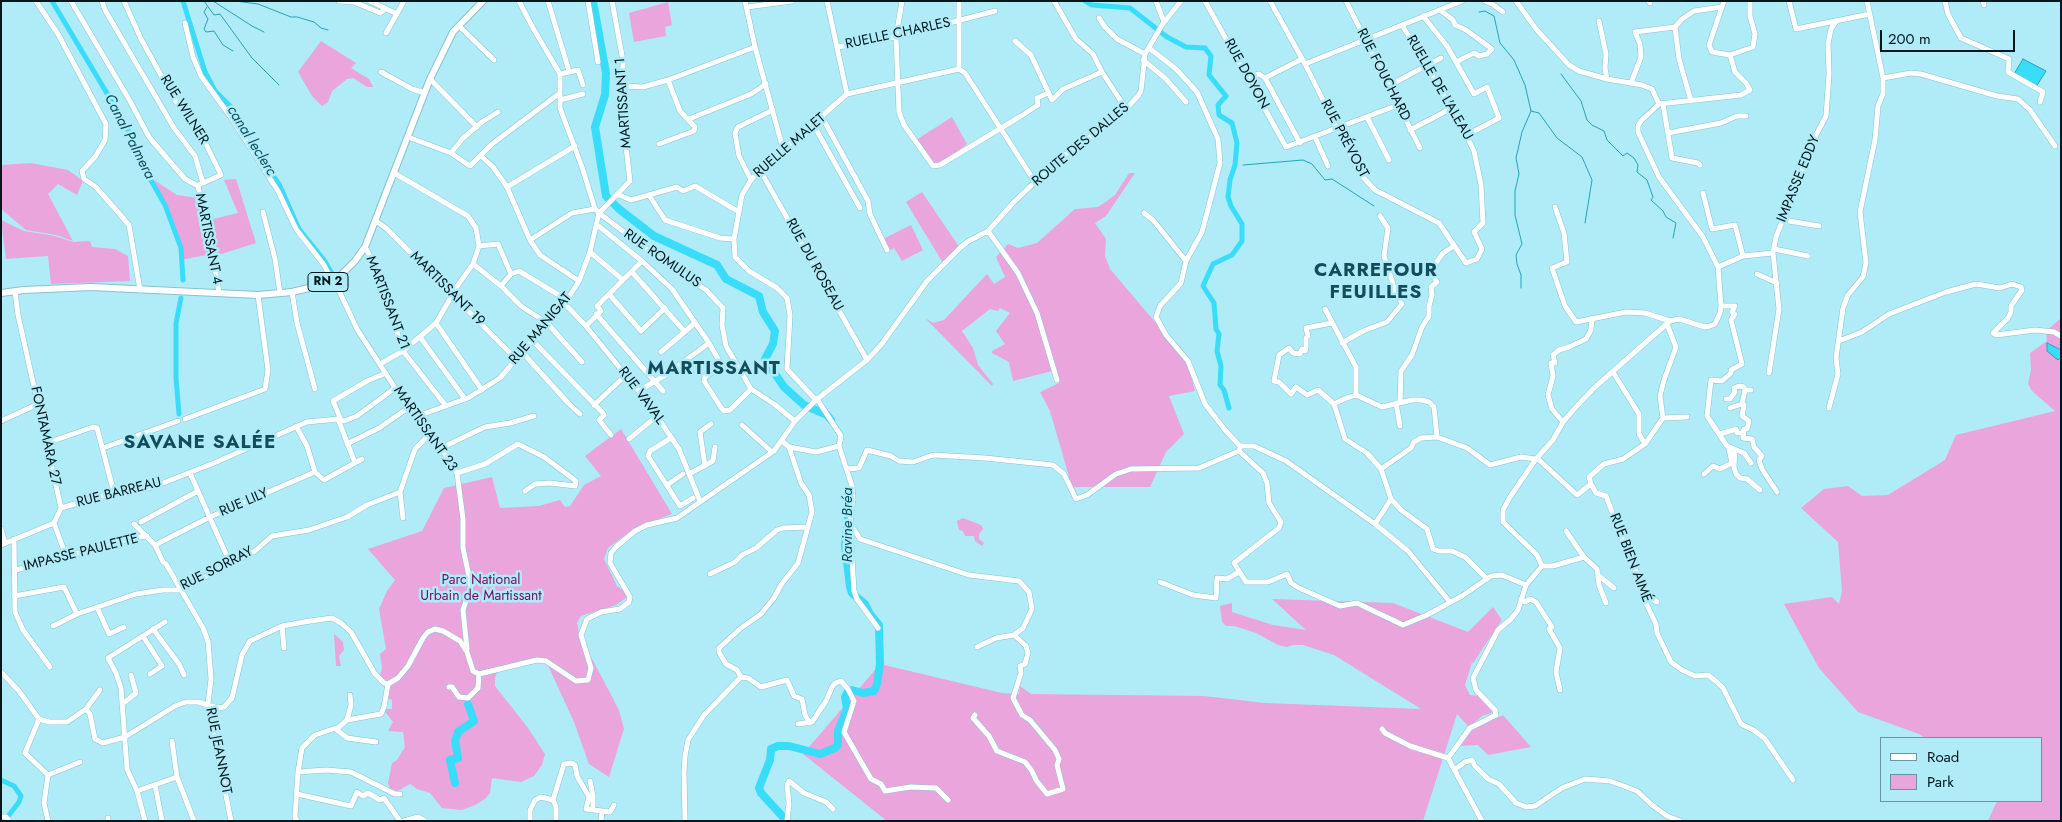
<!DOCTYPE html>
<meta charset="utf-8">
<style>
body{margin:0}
#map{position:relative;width:2062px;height:822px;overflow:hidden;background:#b0ebf8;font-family:Jost,sans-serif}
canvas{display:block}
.frame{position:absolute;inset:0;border:2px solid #01171c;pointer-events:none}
.legend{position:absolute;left:1880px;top:737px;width:162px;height:65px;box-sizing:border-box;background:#b0ebf8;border:1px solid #6a96a0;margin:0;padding:6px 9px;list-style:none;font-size:15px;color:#01171c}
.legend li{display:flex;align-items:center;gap:10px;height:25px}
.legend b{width:25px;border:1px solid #6a96a0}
.scale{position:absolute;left:1880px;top:30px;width:135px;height:22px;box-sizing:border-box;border:2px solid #01171c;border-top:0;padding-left:6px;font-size:15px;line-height:18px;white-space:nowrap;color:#01171c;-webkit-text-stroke:4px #b0ebf8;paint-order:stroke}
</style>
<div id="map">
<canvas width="2062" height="822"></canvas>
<div class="frame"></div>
<ul class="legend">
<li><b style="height:6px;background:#fff"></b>Road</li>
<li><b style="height:14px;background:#eaa5dd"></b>Park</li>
</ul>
<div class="scale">200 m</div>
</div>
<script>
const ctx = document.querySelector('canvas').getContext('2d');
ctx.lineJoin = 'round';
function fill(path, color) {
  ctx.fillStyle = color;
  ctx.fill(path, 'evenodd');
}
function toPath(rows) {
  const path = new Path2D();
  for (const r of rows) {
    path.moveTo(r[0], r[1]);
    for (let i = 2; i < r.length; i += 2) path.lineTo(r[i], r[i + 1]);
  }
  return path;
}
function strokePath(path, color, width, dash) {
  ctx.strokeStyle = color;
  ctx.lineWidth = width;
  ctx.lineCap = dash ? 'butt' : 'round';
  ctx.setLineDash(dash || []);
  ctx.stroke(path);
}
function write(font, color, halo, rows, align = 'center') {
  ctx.font = font + ' Jost,sans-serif';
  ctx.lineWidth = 5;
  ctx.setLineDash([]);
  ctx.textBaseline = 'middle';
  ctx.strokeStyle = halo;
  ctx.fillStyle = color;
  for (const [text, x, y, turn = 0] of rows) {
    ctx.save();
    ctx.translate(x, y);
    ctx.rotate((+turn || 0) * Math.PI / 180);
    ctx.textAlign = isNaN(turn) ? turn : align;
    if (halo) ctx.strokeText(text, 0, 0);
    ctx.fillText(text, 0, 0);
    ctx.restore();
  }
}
fill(toPath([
 [668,2,672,25,665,27,666,36,634,42,629,13],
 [321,41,356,63,351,68,369,79,373,87,367,87,353,78,347,79,332,91,328,102,322,106,312,96,298,72],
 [952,117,967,144,942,164,930,163,916,140],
 [31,163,68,170,83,181,77,195,58,184,48,194,73,241,56,235,26,230,1,209,1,165],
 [1129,173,1135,173,1106,216,1095,223,1106,239,1105,256,1110,269,1172,342,1189,368,1195,391,1169,396,1184,434,1166,452,1150,487,1072,487,1050,411,1040,392,1059,383,1056,370,1013,381,1009,362,992,353,992,351,1005,344,996,331,1010,313,1000,308,998,311,990,309,962,331,973,348,978,365,993,384,992,386,925,318,933,323,944,320,987,274,994,284,1005,277,996,257,1008,244,1018,248,1037,243,1075,209,1098,207,1104,203,1115,195],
 [236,179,256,243,218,255,216,253,181,260,180,251,154,180,177,195,199,198,205,221,238,213,224,180],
 [922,192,960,248,943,263,906,202],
 [1,220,24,231,55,236,73,242,90,241,92,247,115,249,128,256,130,281,51,284,48,256,6,259],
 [911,225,923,250,902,261,894,248,888,251,883,239],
 [2061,318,2061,821,1988,821,1997,801,2041,801,2041,738,1925,738,1919,734,1858,712,1819,668,1784,604,1832,597,1839,604,1842,591,1838,542,1801,508,1824,489,1848,486,1862,496,1888,495,1945,460,1956,435,2055,411,2032,391,2028,384,2031,370,2030,353,2047,341,2046,331],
 [621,429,672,514,635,528,608,548,604,559,617,586,630,595,616,605,581,616,577,623,579,634,619,710,624,729,609,777,589,764,574,722,546,661,516,664,498,670,495,678,495,686,528,728,545,754,542,765,534,776,521,782,492,778,490,793,485,799,475,805,462,810,442,808,430,793,417,789,410,784,398,791,390,789,388,783,392,763,397,760,405,747,403,732,388,731,393,722,383,709,392,709,392,700,386,698,388,684,385,679,379,679,382,668,380,654,386,649,379,609,387,591,395,580,368,549,422,531,444,488,492,477,500,508,539,506,560,500,565,507,570,506,584,485,601,476,585,456],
 [963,518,981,525,983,529,979,534,979,539,984,543,982,546,975,541,974,536,965,536,963,531,959,530,957,521],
 [1272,599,1393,603,1468,632,1493,607,1502,620,1473,663,1472,662,1465,685,1470,695,1478,696,1492,711,1491,713,1482,716,1469,727,1457,714,1423,821,887,821,803,754,880,664,1002,693,1019,694,1020,686,1031,694,1204,696,1265,703,1421,709,1334,655,1303,645,1293,645,1287,647,1278,645,1256,633,1234,626,1226,626,1222,622,1220,606,1232,603,1232,612,1273,625,1306,630],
 [334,634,343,642,344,650,339,656,341,666,336,666],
 [1503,715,1531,747,1488,755,1478,745,1461,746,1471,730]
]), '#eaa5dd');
const water = toPath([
 [2023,59,2046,71,2036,87,2014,74,2023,59],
 [2047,343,2061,350,2061,357,2058,360,2047,351,2047,343]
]);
fill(water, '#39ddfa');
strokePath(water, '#28a2b7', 1);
strokePath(toPath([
 [204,1,214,15,220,14,252,58,279,85],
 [213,1,252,26,264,32],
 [235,1,258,4,291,17,297,17,314,22,321,28,328,30],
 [207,7,204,12,208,19,204,29,206,32,214,31,223,45,233,51],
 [1479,12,1485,11,1494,16,1500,43,1514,60,1525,85,1531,111,1539,113,1557,138,1582,157,1592,180,1585,223],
 [1561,74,1581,101,1587,120,1592,125,1604,131,1607,140,1623,156,1627,153,1634,158,1638,165,1637,172,1647,180,1653,197,1651,200,1663,211,1666,217,1676,223,1673,238],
 [1243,165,1303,160,1312,164,1325,180,1332,179,1374,206],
 [1521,288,1521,275,1517,264,1516,255,1522,244,1515,215,1515,191,1519,174,1516,158,1522,132,1531,111]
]), '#28a2b7', 1);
strokePath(toPath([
 [52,1,127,127,140,161,165,205,181,248,183,280],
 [183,1,205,72,215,91,231,107,245,136],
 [1085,1,1092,5,1130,8,1167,37,1186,47,1205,48,1211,56,1209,75,1226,96,1218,105,1219,115,1232,123,1237,143,1235,165,1230,180,1228,197,1231,206,1242,224,1242,241,1232,255,1213,264,1203,286,1214,303,1216,329,1219,334,1217,351,1221,366,1220,385,1224,390,1229,408],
 [253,149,279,184,299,229,324,260,333,275],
 [179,414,176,378,176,323,181,298],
 [1,780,14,786,21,796,19,802,9,815]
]), '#39ddfa', 5);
strokePath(toPath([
 [593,1,606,73,605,95,595,127,606,196,619,209,654,236,717,265,726,279,759,296,763,312,775,331,773,344,765,359,784,387,804,405,827,415,831,420],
 [455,783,450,760,458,758,455,741,458,732,474,721,468,704],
 [783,817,761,793,759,788,770,760,771,749,778,746,789,746,820,754,835,748,838,745,838,731,847,709,845,697,847,693,852,690,863,693,874,691,877,684,880,664,879,625,870,614,865,604,852,593,850,587,845,545,850,503]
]), '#39ddfa', 8);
const minor = toPath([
 [36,1,58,34,106,124,105,140,95,157,82,171,84,179,96,187,129,225,140,290],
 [71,1,130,101,149,137,185,179,198,186],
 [102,1,105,10,174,128,195,156,203,183,200,184],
 [124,1,141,39,174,99,204,140,221,175,203,183],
 [339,1,354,2,380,13,385,9],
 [370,1,397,14],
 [519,1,533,28,560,74],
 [548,1,569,71],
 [588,1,598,62],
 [612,1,623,61,622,113,630,181,599,213,661,260,706,290,723,308,722,325,726,346,751,389,774,404,795,421],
 [745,1,755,47,783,149],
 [827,1,847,94],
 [902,1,896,37,899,112,904,125,933,166,940,165,1021,116,1038,105,1037,98,1048,93],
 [1054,1,1076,39,1093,54,1102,72,1126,109],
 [1156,1,1164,22],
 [1205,1,1286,147,1398,105],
 [1270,1,1305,64,1360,174,1375,190,1439,223,1466,263,1477,259,1482,249,1474,232,1483,223,1481,185,1474,151,1459,120,1402,25],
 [1346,1,1420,148],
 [1485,1,1492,4,1503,12],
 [1649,1,1650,3],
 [1789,1,1796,29,1870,14],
 [1945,1,1948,14,1961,38,2009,59,2008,72,2043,92,2040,102],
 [1983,1,1984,5],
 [747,7,792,1],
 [1440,10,1453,20,1455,25,1466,30,1492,49,1487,54,1479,56,1474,53,1456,62],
 [1423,16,1447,46,1474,94,1487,87,1499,118,1467,135],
 [1099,18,1105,27,1117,39,1145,54],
 [1599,21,1606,54,1605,68,1607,79],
 [185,23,193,57,201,76,232,119,278,191,296,229,324,265,332,281],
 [459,26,494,60],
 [1675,27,1679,59,1691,101],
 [386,33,404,1],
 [1015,41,1031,55,1052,100,1063,89,1102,72],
 [838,47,896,37,995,11],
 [1149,48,1176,69,1197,92,1218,139,1220,163,1202,232,1186,261,1181,283,1160,306,1156,317,1166,335,1188,361,1205,404,1225,430,1240,446,1254,446,1286,461,1375,524,1408,551,1450,602],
 [1730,55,1753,47,1755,34,1750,16,1750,1],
 [1143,60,1166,79,1186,102],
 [1305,64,1462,1],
 [959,69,965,73,1035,182],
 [959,69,959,1],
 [381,72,412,89,425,93],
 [560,74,578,70,583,85],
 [1247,77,1259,74,1265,78,1302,59],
 [1265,78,1300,143],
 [1883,78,1911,73,1921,74,1997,96,2018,99,2030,110,2055,146],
 [430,79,477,127],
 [1631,83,1641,57,1640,44,1635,32,1675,27,1682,19,1694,11,1722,7],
 [1390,85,1441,58],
 [624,86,643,87,668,80,755,47],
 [560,100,583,94],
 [1659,104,1741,95,1750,90,1746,83,1735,72,1730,55,1712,52,1709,45,1724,1],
 [1663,104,1672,158,1698,163,1700,165],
 [822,117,868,201,870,214,887,250],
 [1367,117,1389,160],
 [689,119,751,94,766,84],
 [813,124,860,208],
 [1410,130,1452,108],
 [1668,133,1721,123,1737,116,1746,116],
 [408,137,451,153,470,166,492,144,560,93],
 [1315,137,1328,166],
 [659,144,694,131,695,127,680,111,668,80],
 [451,153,463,138,482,122,498,112],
 [481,156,493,167,507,187,530,240,540,255,579,281],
 [760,170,867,360],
 [751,180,739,156,735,133,738,127,773,110],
 [198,186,210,241,219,292],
 [507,187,575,146],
 [1703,193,1712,229,1735,225,1743,256],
 [617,194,631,200,677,187,683,191,695,186,739,212],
 [649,195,665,220,720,238,734,239],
 [1555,207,1564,233,1567,262,1552,268,1565,306,1576,322,1626,312,1645,313,1670,321],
 [263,212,275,259,280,293],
 [1144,213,1153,220,1186,261],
 [1783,220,1819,226],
 [376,221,387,229,516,359],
 [596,224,642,261,672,289,709,343,722,366,705,377,704,381,720,406,724,411,730,410,751,389],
 [988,231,1018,273,1037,313,1057,380],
 [530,240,572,213,595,209],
 [479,246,498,244,511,274,501,286],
 [365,247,379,273,403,351,446,406],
 [1774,249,1808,256],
 [590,252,623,280],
 [473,264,501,286,521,306,547,323,582,362],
 [1718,267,1743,256,1773,253],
 [632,272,685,332],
 [511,274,519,271,567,300],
 [1757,274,1777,283],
 [334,280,357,329,408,408,441,448,457,473,463,519,463,548,471,586,463,610,467,649],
 [292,292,297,323,315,389],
 [609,294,641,331,665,308],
 [564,303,585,325,646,400,679,449,700,501],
 [1721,306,1735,306,1732,312,1735,314,1731,320,1742,364,1731,370,1731,373,1722,381,1711,380,1707,416,1727,446,1744,453,1751,463],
 [1325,309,1356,367,1356,395],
 [596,314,663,391],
 [436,323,482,390],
 [1332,323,1306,328,1308,336,1306,338,1306,348,1305,351,1302,349,1300,354,1293,353,1289,348,1279,355,1274,381,1279,382,1291,394,1296,387,1307,395,1318,390,1334,404],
 [1667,324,1676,347,1664,380,1660,396,1663,418,1645,444,1623,459,1604,464,1589,477,1591,484,1596,493,1606,496,1625,546,1642,584,1646,603,1656,624,1657,633,1671,662,1682,670,1695,676,1708,675,1717,682,1723,688,1741,724,1755,731,1765,739,1793,780],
 [586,326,601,311,597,306,642,261],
 [1993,333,1996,335,2035,330,2054,332,2061,336],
 [420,337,465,399],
 [532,340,603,413,604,415,599,420,611,435],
 [1839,341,1862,332,1889,314,1946,292,1976,284,2000,288,2012,284,2021,287,2022,290,2011,306,2011,312,2008,318,1993,333],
 [1342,343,1363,331,1387,322,1402,304,1395,290,1384,256,1388,228,1380,216],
 [522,352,569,404,580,414],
 [661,352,695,323],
 [380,364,403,351,436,323,458,285,473,264,479,246,476,228,468,216,394,173],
 [1613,372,1639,414,1639,434,1645,444],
 [1769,373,1779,309,1773,253,1776,237,1815,137,1826,116,1829,74,1828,44,1831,29,1835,23],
 [639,391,667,374,709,343],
 [817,399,841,436,839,446],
 [1726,399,1730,399,1735,392,1734,388,1739,386,1744,387,1745,390],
 [816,400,787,369,790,315,787,298,777,288,749,271,735,257,734,239,742,195,751,180,760,170,847,94,959,69],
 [1396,403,1400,426],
 [1400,403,1401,371,1412,355,1422,327,1429,316,1429,306,1432,295,1431,287,1437,282,1430,271,1443,253,1454,246],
 [1742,404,1744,405,1742,416,1749,421,1747,429,1744,429,1743,438,1752,439,1754,447,1762,456,1759,460,1762,469,1777,492],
 [594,405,626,375],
 [1730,408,1742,404,1745,390,1751,390],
 [1829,408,1838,374,1836,358,1843,308,1848,295,1863,277,1866,263,1860,212,1875,140,1878,106,1883,94,1883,78,1867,1],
 [415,417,468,398,500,378,567,300,579,281,590,252,599,213,595,209,582,167,560,108,560,74],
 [1663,418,1687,417],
 [185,419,265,389,268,370,258,295],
 [338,419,355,463],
 [341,420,333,401,367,381,386,373],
 [1,421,38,404],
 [1563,422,1552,409,1548,395,1553,376,1551,363,1555,363,1553,355,1559,350,1569,347,1586,339,1591,330,1592,318],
 [742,425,772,452],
 [1720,434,1736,429,1737,433,1743,433],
 [671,438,650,451,648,456,680,506,693,498],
 [629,439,657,416],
 [782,441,789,447,816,452,839,446,852,486,853,499,850,523,860,539,969,575,1019,581,1029,592,1032,609,1023,628,1014,635,996,638,977,647],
 [47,443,93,427,97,428,114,493],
 [347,444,379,428,408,408],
 [103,448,178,421],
 [441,448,485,427,510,423,534,416],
 [1735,450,1734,467,1736,474,1740,478,1747,479,1760,490],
 [1239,451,1263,473,1267,483,1269,503,1281,522,1279,528,1234,563,1246,582,1268,582,1287,574,1291,583,1299,588,1340,606,1357,603,1403,625,1427,615,1462,596,1491,576,1502,575,1526,585],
 [1537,458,1577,495,1591,484],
 [705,466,700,432,711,424],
 [847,469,859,468,867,450,891,456,899,461,913,462,933,455,985,458,1053,465,1064,474,1076,499,1087,495,1116,474,1131,469,1199,468,1239,451,1240,448],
 [1381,469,1411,448,1414,442,1421,438,1437,437],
 [315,472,324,480,362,459],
 [190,473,230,563],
 [457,473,485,464,518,444,544,457,576,481,575,486,550,483,535,484,525,491],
 [689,474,713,461,715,447],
 [1704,474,1713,466,1720,469,1732,463,1729,449,1730,448],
 [667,485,683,474],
 [400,492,403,518],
 [1391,499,1401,510,1427,529,1433,549,1439,551,1452,551,1465,557,1487,579],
 [61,508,102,496,153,487,214,463,307,422,338,419,344,421,357,416,395,388],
 [141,522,198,491],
 [54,523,66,556],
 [134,524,155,545,210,517,315,472,307,446,296,426],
 [850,524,854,591,857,599,878,628],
 [1375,524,1391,499,1381,469,1367,453,1345,439,1334,404,1344,399,1356,395,1382,407,1412,400,1422,400,1429,402,1434,407,1437,437,1467,448,1490,465,1521,457,1536,459],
 [1,529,5,543],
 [1566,531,1584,557],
 [14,539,15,612,23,630,50,667],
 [1,545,54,523,61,508,18,315,15,291],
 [155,545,163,562,166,564,203,628,208,641,211,679,208,704,231,821],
 [1542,566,1553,566,1584,557,1597,569,1599,585,1606,603],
 [16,570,133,538,147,536],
 [710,574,735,562,742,555,756,548,777,530,783,528,807,527],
 [1598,575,1614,588],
 [1160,582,1193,595,1216,598,1217,578,1227,579,1239,572],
 [1645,595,1657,602],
 [14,596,64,587,77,614],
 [1521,599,1525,602,1530,599,1536,602,1552,627,1549,629,1560,648,1556,672,1560,690],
 [97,607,109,634,124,627],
 [53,626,77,614,136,594,163,590,180,590,255,551,272,536,309,530,347,517,367,505,400,492,415,449,429,435],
 [282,626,284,648],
 [153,629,179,664,184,675],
 [143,636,162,666,150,674],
 [1,672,19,691,39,719,49,722,67,722,86,709,90,714,95,739,103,743,125,737,175,706,186,702,198,702,218,708,224,707,232,698,242,655,250,641,282,626,310,621,332,618,341,623,351,632,375,674,384,683,388,684,398,678,408,666,423,638,428,632,435,629,443,631,460,641,467,652,473,671,479,674,537,660,546,661,576,681,588,680,591,668,581,635,587,619,601,612,620,609,629,602,630,597,610,563,611,553,616,547,635,531,647,525,677,518,774,451,795,421,816,400,867,360,881,345,927,281,960,248,967,242,988,231,1014,202,1059,159,1103,128,1126,109,1138,96,1141,91,1145,54,1162,25,1181,1],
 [741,677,748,678,761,687,787,680,794,696,802,699,805,715,810,723],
 [449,687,452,687,459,697,468,698,478,688,479,674],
 [122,702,125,702,136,693,131,675],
 [86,709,100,690],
 [975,715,973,718,989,736,997,751,1025,762,1032,771,1036,780,1047,794,1063,789,1057,765,1059,759,1055,750,1030,720,1022,715,1013,698,1021,673,1020,666,1025,664,1028,653,1026,646,1014,635],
 [39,719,25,753,48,775,44,803,48,821],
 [347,720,351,705,350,695],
 [798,724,812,722,826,701,832,687,835,683,841,681,848,689,854,701,844,732,871,779,881,784,885,791,911,787,936,788,948,800],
 [336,729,347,738,376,742],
 [1382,729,1385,733,1410,746,1448,758],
 [172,741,177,777],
 [1454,770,1465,762,1472,760,1475,766,1488,779,1499,784,1516,803,1526,807,1535,806,1562,788,1585,779,1610,781,1637,791,1652,805,1667,816,1680,821],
 [298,772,326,770,351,772,395,794,400,794],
 [48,775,80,762],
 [590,781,593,796,593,809],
 [155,785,162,821],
 [137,791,177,777,194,821],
 [297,794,351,806,357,792,363,796,368,793,380,800,384,798,400,821],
 [553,800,564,764,571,763,575,765,577,776,589,797,586,809,610,812,614,805],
 [1,817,6,817,9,821],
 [108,818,108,821],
 [145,821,137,791,127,769,121,688,116,673,108,658,165,622],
 [297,821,295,817,298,772,302,748,315,735,339,727,347,720,381,714,384,707,388,684],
 [404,821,418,817,425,821],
 [530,821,530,810,535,800,541,797,553,800,556,807,556,821],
 [601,821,602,811],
 [685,821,684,773,685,756,688,740,704,715,741,677,737,670,726,664,719,652,719,648,741,628,761,614,774,598,781,585,798,563,812,512,809,495,801,483,789,447],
 [787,821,789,803,787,786,789,781,804,793,826,802,833,809],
 [1482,821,1448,758,1470,728,1496,715,1495,710,1476,690,1473,678,1498,630,1511,619,1518,610,1526,585,1542,566,1537,555,1503,522,1503,510,1510,497,1536,459,1553,440,1563,422,1576,407,1594,388,1670,321,1679,319,1705,327,1710,326,1715,324,1720,313,1721,306,1718,267,1703,237,1659,177,1638,132,1638,126,1641,121,1659,104,1652,89,1642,85,1607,79,1579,71,1569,65,1536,29,1516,1]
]);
const major = toPath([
 [1,293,24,290,91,287,258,295,292,292,313,287,338,278,355,261,365,247,430,79,453,32,483,1]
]);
strokePath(minor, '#89c2cf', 6);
strokePath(major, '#89c2cf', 8);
strokePath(minor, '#fff', 5);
strokePath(major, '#fff', 6);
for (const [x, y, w] of [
 [328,282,40]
]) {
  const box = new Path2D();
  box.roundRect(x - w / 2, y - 9.5, w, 19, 4);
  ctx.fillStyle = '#b0ebf8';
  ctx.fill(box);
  strokePath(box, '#01171c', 1);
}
write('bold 12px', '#01171c', null, [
 ["RN 2",328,282]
]);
write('14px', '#01171c', '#b0ebf8', [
 ["RUELLE CHARLES",898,34,-12],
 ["RUE DOYON",1246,74,61],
 ["RUE FOUCHARD",1383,75,63],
 ["RUELLE DE L'ALEAU",1439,88,60],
 ["MARTISSANT 1",624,103,-94],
 ["RUE WILNER",184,110,58],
 ["RUE PRÉVOST",1344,139,62],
 ["ROUTE DES DALLES",1081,145,-40],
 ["RUELLE MALET",790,146,-41],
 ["IMPASSE EDDY",1799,179,-68],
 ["MARTISSANT 4",208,239,79],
 ["RUE ROMULUS",662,259,35],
 ["RUE DU ROSEAU",814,265,61],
 ["MARTISSANT 19",447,289,45],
 ["MARTISSANT 21",387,303,69],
 ["RUE MANIGAT",541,329,-50],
 ["RUE VAVAL",641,396,53],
 ["MARTISSANT 23",425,429,55],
 ["FONTAMARA 27",45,436,78],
 ["RUE BARREAU",119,493,-14],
 ["RUE LILY",244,503,-23],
 ["IMPASSE PAULETTE",81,553,-14],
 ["RUE BIEN AIMÉ",1630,558,69],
 ["RUE SORRAY",217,569,-27],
 ["RUE JEANNOT",218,751,79]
]);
write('14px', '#720c68', '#b0ebf8', [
 ["Parc National",481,581],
 ["Urbain de Martissant",481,597]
]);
write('italic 15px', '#094f5b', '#b0ebf8', [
 ["Canal Palmera",129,137,63],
 ["canal leclerc",251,141,58],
 ["Ravine Bréa",848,525,-90]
]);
ctx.letterSpacing = '1px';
write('bold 19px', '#114e5a', '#b0ebf8', [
 ["CARREFOUR",1376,271],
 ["FEUILLES",1376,293],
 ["MARTISSANT",714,369],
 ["SAVANE SALÉE",200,443]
]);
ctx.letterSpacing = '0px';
</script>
